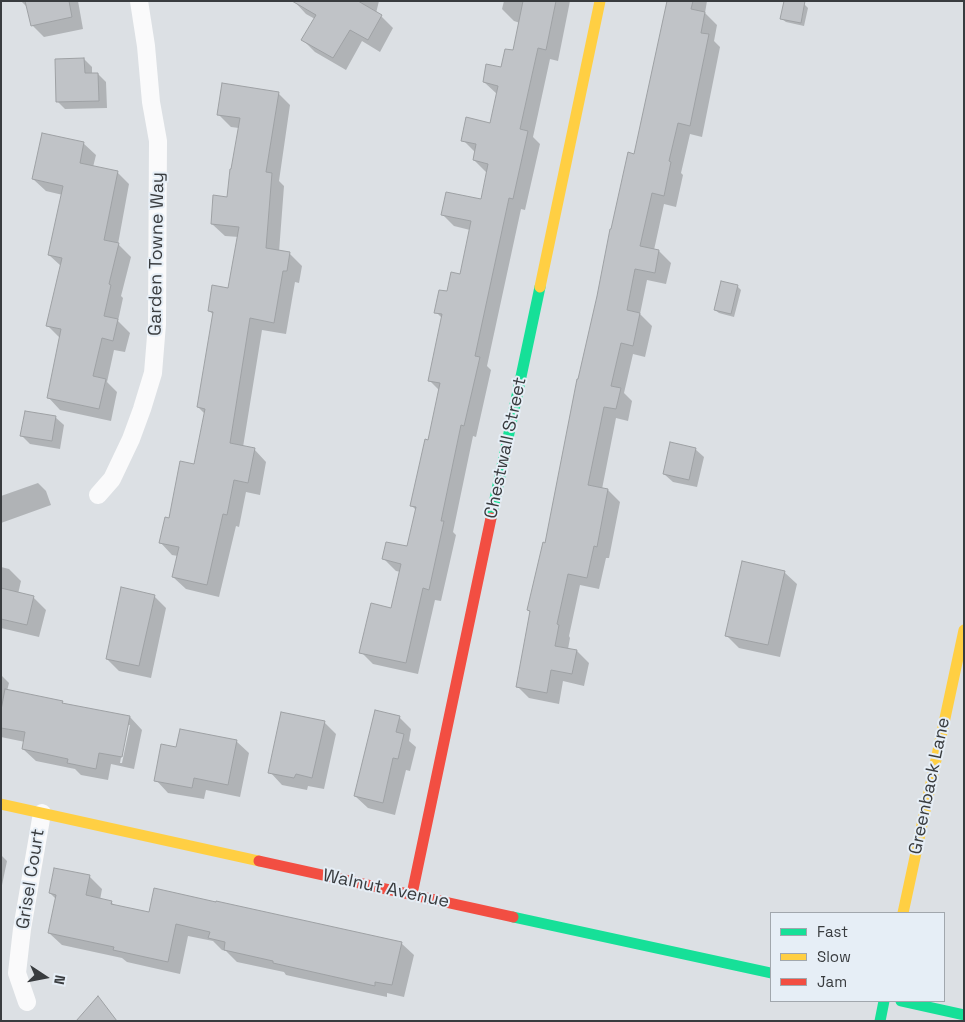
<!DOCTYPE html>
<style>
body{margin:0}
#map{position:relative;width:965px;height:1022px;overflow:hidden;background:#dce0e4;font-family:"Space Grotesk",sans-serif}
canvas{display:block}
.frame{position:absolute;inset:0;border:2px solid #393c3f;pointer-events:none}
.legend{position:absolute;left:770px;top:912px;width:175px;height:90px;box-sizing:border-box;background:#e6eef6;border:1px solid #a1a7ad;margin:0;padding:6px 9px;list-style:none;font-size:15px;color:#393c3f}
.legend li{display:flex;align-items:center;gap:10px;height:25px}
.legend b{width:25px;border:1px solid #a1a7ad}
.north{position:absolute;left:20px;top:952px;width:50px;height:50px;-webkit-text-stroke:4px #e6eef6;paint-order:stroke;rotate:101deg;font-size:14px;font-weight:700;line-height:20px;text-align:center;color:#393c3f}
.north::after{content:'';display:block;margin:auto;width:18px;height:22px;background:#393c3f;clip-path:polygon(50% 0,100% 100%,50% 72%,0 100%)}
</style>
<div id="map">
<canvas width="965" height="1022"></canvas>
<div class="frame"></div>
<ul class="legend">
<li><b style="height:6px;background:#16e098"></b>Fast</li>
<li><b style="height:6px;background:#ffcf43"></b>Slow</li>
<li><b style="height:6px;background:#f24e42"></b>Jam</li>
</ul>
<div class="north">N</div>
</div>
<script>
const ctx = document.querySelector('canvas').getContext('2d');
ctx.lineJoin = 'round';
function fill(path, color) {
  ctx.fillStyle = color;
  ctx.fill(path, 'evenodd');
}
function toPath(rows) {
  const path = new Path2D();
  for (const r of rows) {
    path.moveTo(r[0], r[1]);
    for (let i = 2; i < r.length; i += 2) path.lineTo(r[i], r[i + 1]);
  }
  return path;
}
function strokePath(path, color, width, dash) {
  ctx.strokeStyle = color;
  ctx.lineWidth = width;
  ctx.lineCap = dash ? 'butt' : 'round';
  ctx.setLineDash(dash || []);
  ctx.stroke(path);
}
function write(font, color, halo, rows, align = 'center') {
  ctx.font = font + ' "Space Grotesk",sans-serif';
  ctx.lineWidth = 4;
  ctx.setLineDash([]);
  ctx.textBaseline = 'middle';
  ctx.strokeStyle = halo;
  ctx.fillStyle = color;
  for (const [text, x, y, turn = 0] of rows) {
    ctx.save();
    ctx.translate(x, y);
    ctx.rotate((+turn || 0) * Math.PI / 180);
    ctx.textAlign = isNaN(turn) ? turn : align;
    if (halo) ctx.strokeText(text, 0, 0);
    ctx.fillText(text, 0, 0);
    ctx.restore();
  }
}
fill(toPath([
 [21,1,78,1,83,29,44,37,32,25,27,7],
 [294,1,379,1,376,13,381,16,393,28,380,52,362,41,346,70,315,52,303,40,315,19,306,14],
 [504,1,570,1,558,61,550,59,533,137,540,144,525,210,521,209,487,366,491,370,476,437,473,436,453,532,456,535,441,601,435,600,418,674,373,664,361,652,392,609,401,572,396,571,384,559,408,548,416,510,412,506,429,441,440,391,429,380,443,319,436,312,461,275,470,230,454,226,442,214,482,201,488,172,486,172,474,160,475,152,463,140,491,124,497,94,484,82,502,69,514,52,520,23,514,21,502,9],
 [668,1,707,1,705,13,717,25,714,41,720,47,702,137,690,134,681,173,683,175,676,207,664,204,654,250,659,251,671,263,666,284,647,280,640,314,652,326,645,357,633,354,624,393,632,401,628,421,616,418,602,489,608,490,620,502,609,558,606,558,599,589,580,585,569,636,570,638,568,649,577,651,589,663,584,686,563,681,559,704,529,698,517,686,531,613,528,610,546,544,635,155],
 [804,4,808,8,804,26,786,22,782,19],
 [84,59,92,67,92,74,98,74,106,82,107,108,65,109,57,101],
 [278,93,290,105,279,181,284,186,279,252,289,253,302,266,299,283,295,282,286,334,262,330,243,447,254,449,266,462,260,495,246,492,239,527,236,526,219,597,186,589,173,577,178,556,172,555,160,542,195,465,205,414,198,407,214,315,209,311,229,289,239,237,225,236,212,224,229,198,239,128,231,127,218,114],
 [83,143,96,155,93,167,117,172,129,184,118,244,131,257,121,296,123,298,118,321,130,333,125,352,114,350,107,382,117,392,111,421,60,410,48,397,61,339,48,326,61,266,49,255,63,195,46,191,33,179],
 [737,286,741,290,734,317,719,313,715,310],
 [55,417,64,425,60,449,30,444,22,436],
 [695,449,704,457,697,487,673,482,664,474],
 [38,483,46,491,51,505,1,523,1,496],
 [1,567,9,569,21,581,18,594,33,597,46,610,39,637,1,628],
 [784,572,797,584,780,657,739,648,726,635],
 [154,596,166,608,151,678,119,671,107,659],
 [1,675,9,683,7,691,62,702,65,705,130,717,142,730,134,769,111,764,108,780,81,775,75,769,36,761,23,749,25,742,1,737],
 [127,725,130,725,122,763,120,763],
 [399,717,411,729,409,741,416,747,410,771,406,770,395,815,368,808,355,796],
 [324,722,336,734,324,789,308,786,307,790,282,785,270,772],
 [236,741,249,753,240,797,206,790,204,799,168,793,156,780,177,748],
 [1,855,7,861,1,890],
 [89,876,102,889,100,900,111,902,115,906,150,914,401,943,414,955,404,997,387,993,387,997,286,975,284,972,237,962,226,951,222,950,213,941,188,936,180,974,127,962,122,958,62,945,49,933,56,899,50,893]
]), '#0003');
const building = toPath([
 [25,1,69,1,72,17,31,26,25,1],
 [292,1,358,1,382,15,368,40,350,30,333,58,301,40,316,15,292,1],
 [523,1,556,1,546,50,538,48,520,129,528,131,513,199,509,198,475,356,480,357,464,426,461,425,441,521,444,521,429,590,423,588,406,663,359,653,371,603,391,608,401,564,382,559,386,542,407,546,416,507,410,506,425,439,428,440,440,383,428,381,442,314,434,313,439,290,447,291,451,272,460,274,471,221,441,215,446,192,481,199,488,164,473,160,476,144,461,141,466,117,490,123,498,86,483,82,486,64,501,67,505,49,513,50,523,1],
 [667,1,693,1,691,9,705,12,701,33,709,34,690,126,678,123,669,161,671,162,664,196,652,193,640,246,659,250,655,273,635,269,627,310,640,313,633,346,621,343,611,386,621,388,616,409,604,407,588,485,608,489,597,547,594,546,587,578,568,574,557,624,559,625,555,646,577,650,572,674,551,670,547,693,516,687,530,611,527,610,543,542,545,543,577,379,578,379,597,296,610,229,611,229,628,152,634,154,667,1],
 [784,1,805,1,801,23,780,19,784,1],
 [84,58,85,73,98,73,99,101,56,102,55,59,84,58],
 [222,83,279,92,266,172,272,173,266,248,290,252,287,271,283,271,274,323,250,318,230,443,255,448,248,483,234,480,227,515,223,514,207,585,172,577,179,547,159,543,165,517,169,518,180,461,194,464,205,409,197,407,213,312,208,311,212,285,228,288,239,227,211,224,213,195,227,197,230,169,231,169,240,118,217,115,222,83],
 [42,133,84,142,80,163,118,171,104,240,119,243,109,284,111,285,104,316,118,319,113,341,102,338,93,376,106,379,99,409,47,398,61,329,46,326,62,258,48,255,63,186,32,179,42,133],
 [721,281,738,285,731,314,714,310,721,281],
 [25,411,56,416,52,441,20,436,25,411],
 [670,442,696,448,689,480,663,474,670,442],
 [742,561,785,571,768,645,725,636,742,561],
 [121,587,155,595,139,666,106,659,121,587],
 [1,588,34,596,27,625,1,619,1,588],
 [5,689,63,701,62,703,130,716,122,757,99,753,96,769,67,763,68,759,22,749,25,732,1,728,1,710,5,689],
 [375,710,400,716,396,732,404,734,398,759,393,758,383,803,354,796,375,710],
 [281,712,325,721,312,778,296,774,294,778,268,773,281,712],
 [180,729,237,740,228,785,194,778,192,788,154,781,161,744,176,747,180,729],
 [54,868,90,875,86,895,112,901,111,904,149,912,154,888,216,902,216,901,402,942,392,985,375,982,375,986,273,963,273,961,224,950,225,942,208,938,210,932,176,924,168,962,113,950,114,947,48,933,56,895,49,893,54,868],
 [98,996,117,1021,76,1021,98,996]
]);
fill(building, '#c0c3c7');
strokePath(building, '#9ea1a4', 1);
strokePath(toPath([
 [98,495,112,479,131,439,142,409,153,373,157,324,158,141,151,102,146,46,139,1],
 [27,1002,17,973,22,929,42,813]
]), '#fafafb', 18);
strokePath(toPath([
 [491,518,540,287],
 [513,917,771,973],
 [901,1001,964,1015],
 [880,1021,884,1001]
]), '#16e098', 11);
strokePath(toPath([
 [540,287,600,1],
 [1,804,259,861],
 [903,913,964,630]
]), '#ffcf43', 11);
strokePath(toPath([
 [259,861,513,917],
 [412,894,491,518]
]), '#f24e42', 11);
write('18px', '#393c3f', '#e6eef6', [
 ["Garden Towne Way",157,254,-89],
 ["Chestwall Street",506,448,-78],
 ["Greenback Lane",930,786,-78],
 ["Grisel Court",31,879,-81],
 ["Walnut Avenue",386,889,12]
]);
</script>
